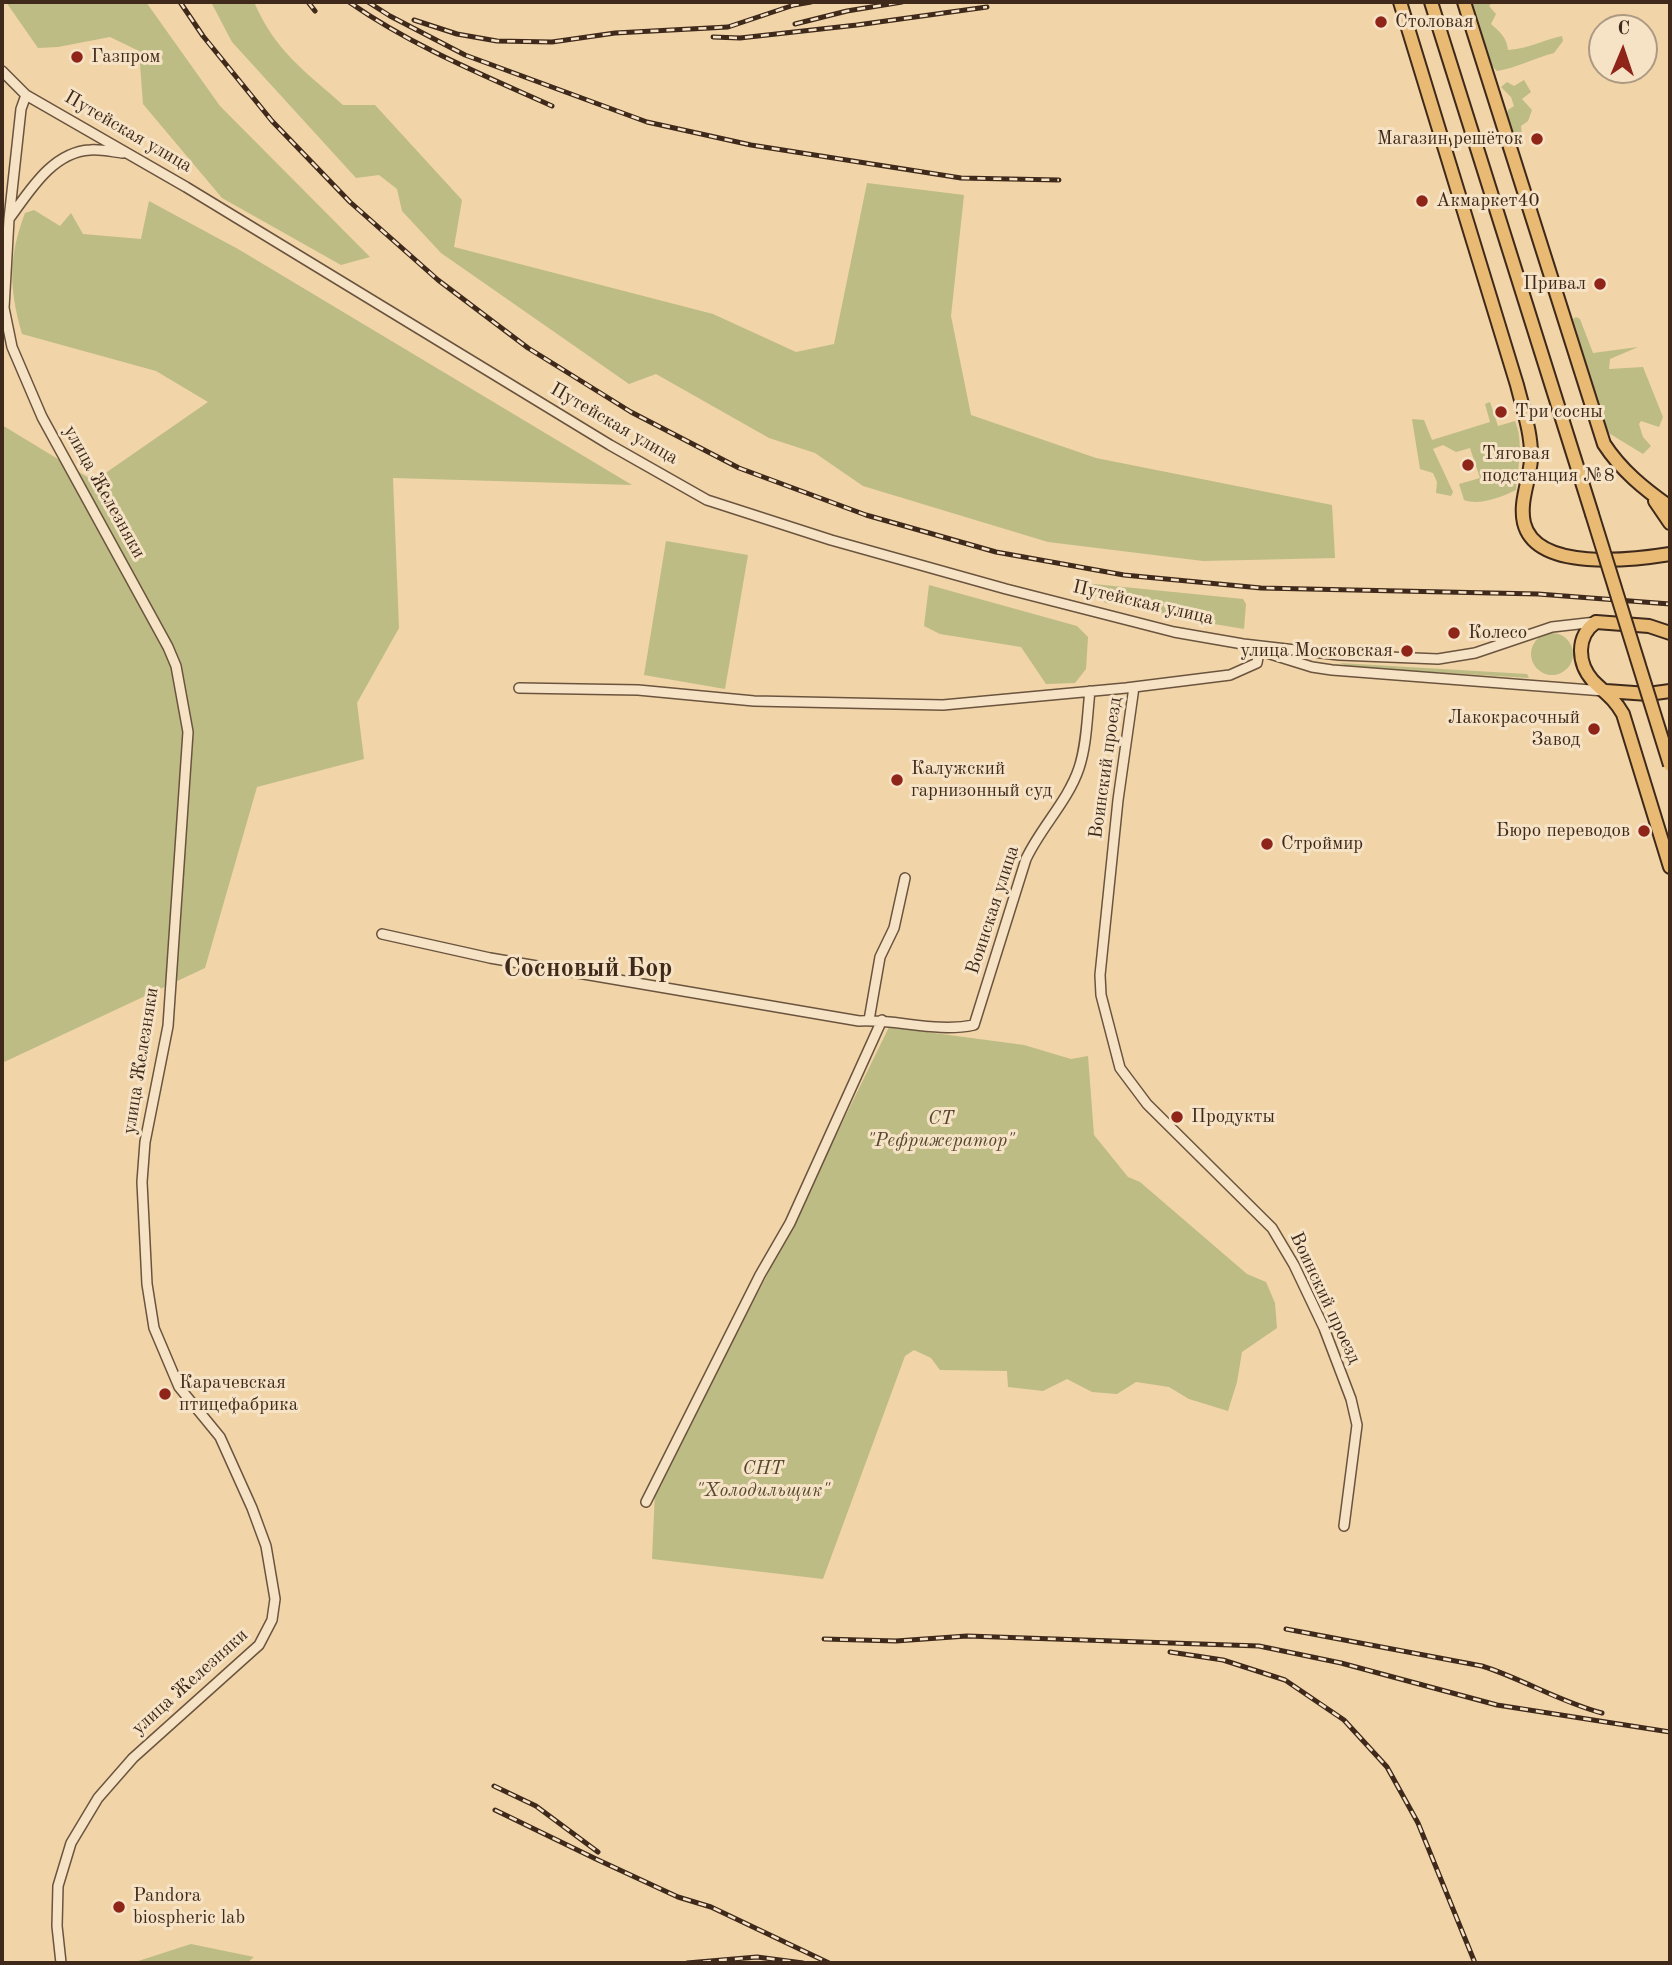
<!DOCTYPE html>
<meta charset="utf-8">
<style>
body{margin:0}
#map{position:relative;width:1672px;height:1965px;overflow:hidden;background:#f1d4a8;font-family:"Old Standard TT",serif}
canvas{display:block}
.frame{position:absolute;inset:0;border:4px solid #3e291b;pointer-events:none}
.north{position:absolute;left:1588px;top:14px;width:70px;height:70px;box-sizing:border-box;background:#f6e3c6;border:2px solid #ac9982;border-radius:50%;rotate:2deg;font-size:19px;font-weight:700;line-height:28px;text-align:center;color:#3e291b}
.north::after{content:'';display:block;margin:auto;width:24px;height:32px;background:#8f2418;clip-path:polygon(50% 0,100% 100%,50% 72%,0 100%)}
</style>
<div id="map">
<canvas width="1672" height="1965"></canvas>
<div class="frame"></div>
<div class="north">С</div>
</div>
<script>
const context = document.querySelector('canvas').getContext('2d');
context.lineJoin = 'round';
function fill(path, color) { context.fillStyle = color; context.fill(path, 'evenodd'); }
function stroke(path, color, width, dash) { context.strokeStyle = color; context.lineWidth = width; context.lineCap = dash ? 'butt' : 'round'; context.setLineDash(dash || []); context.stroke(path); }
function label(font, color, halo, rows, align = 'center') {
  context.font = font + ' "Old Standard TT",serif'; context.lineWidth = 6; context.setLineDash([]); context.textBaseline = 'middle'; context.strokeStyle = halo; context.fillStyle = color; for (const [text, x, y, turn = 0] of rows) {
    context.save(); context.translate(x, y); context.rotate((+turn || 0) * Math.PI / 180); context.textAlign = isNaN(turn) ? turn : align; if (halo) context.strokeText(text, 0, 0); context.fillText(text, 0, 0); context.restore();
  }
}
const green = new Path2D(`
 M6 2H146L220 106 370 257 341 265 222 198 143 104 139 51 110 37 58 47 38 48Z
 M211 2H254C275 51 305 71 343 105H375L462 200 454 247 713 314 796 352 834 344 867 183 964 195 951 316 971 415 1096 458 1332 505 1335 558 1203 561 1048 542 863 486 815 453 769 438 656 374 629 384 441 253 402 211 397 189 379 175 356 178 232 42Z
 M1471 2H1493L1489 6 1496 14 1491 24C1500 32 1507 38 1508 50 1527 49 1543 40 1562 36L1563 41 1554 53C1535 58 1516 68 1497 71L1488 62C1490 51 1486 49 1483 40 1478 25 1482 21 1470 7Z
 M1524 80 1531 92 1522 99 1532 110 1528 121 1521 126 1522 136 1514 140 1505 124 1508 110 1514 106 1511 97 1501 87 1507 82 1514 86Z
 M149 201 238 249 632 485 393 478 399 628 357 703 364 759 257 787 205 968 2 1063V425L94 481 208 402 156 371 22 334C9 288 8 258 25 213L34 210 60 226 71 213 83 234 141 239Z
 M1576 317 1580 319 1593 353 1638 347 1610 359 1609 369 1643 367 1663 417 1659 427 1641 421 1639 424 1643 437 1651 446 1643 454 1607 432 1573 319Z
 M1490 402 1498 426 1515 421C1524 443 1518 467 1516 490 1501 497 1480 506 1464 500L1459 484 1480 478 1470 448 1456 452 1443 445 1433 449 1453 492 1451 496 1436 493 1437 482 1433 473 1420 469 1412 419 1424 420 1432 440 1490 422 1485 404Z
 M666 541 748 555 725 689 644 675Z
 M1094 584 1243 599 1246 604 1244 629 1172 617 1153 610 1106 603 1080 588Z
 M929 585 1077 626 1088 637 1086 669 1075 683 1046 684 1021 647 940 634 924 626Z
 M1531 654a21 21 0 1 1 42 0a21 21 0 1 1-42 0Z
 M1340 663 1527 674 1529 678 1349 667Z
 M889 1027 1024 1045 1071 1059 1088 1056 1094 1135 1128 1177 1140 1182 1247 1274 1266 1282 1275 1303 1277 1328 1242 1352 1237 1382 1228 1411 1189 1399 1169 1387 1136 1382 1117 1394 1092 1392 1067 1379 1043 1391 1008 1387 1007 1371 940 1370 931 1358 914 1350 905 1356 823 1579 652 1559 655 1491 778 1254Z
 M191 1944 254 1957 247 1963H132Z`);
const minor = new Path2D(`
 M2 71 26 95 186 187 610 445 707 500 831 540 1006 589 1174 632 1243 644 1339 655 1438 659 1475 653 1552 627 1596 622
 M26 95 21 109 9 219 6 273 4 308 12 347 42 417 168 647 176 666 188 732 168 1026 145 1142 142 1182 147 1284 154 1328 179 1387 220 1437 252 1508 266 1546 275 1599 272 1620 259 1645 133 1758 98 1798 71 1843 58 1886 57 1926 61 1963
 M9 219C29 192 52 152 90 150 101 149 113 152 123 153
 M1254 649 1312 667 1332 670 1604 691
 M1134 687 1118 800 1100 975 1101 995 1120 1068 1147 1104 1272 1228 1294 1265 1324 1328 1351 1399 1357 1425 1344 1526
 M519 688 638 690 754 701 943 705 1126 688 1230 675 1257 663 1259 651
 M382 934 490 958 859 1021C897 1019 936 1033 974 1025L1026 859C1041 827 1068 801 1079 768 1087 744 1087 716 1090 691
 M869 1020 880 957 894 928 905 878
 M646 1502 760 1275 790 1223 882 1020`);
const major = new Path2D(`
 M1400 2 1517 385C1523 409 1532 434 1531 459 1530 480 1519 501 1524 523 1536 572 1633 560 1670 554
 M1431 2 1592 514
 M1464 2 1604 444C1621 470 1644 489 1670 507
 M1655 501 1670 523
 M1670 633 1649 626 1596 622C1576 636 1577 663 1593 681 1605 693 1613 697 1623 714L1670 867
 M1606 691 1648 694 1670 691`);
const rail = new Path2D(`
 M180 2 203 36 272 121 350 202 438 280 528 348 631 412 739 468 866 515 996 552 1124 575 1261 588 1538 594 1670 604
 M308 2 315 11
 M349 2C412 46 483 75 552 106
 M368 2 390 16 465 55 647 122 751 145 961 178 1059 180
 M414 20 457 34 497 41 552 42 615 33 728 27 794 5 811 2
 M795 24 847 11 902 2
 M713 37 740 38 857 25 987 7
 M1286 1629 1482 1666C1523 1679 1560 1702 1602 1713
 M824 1639 896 1641 967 1636 1259 1646 1341 1663 1497 1705 1670 1732
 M1170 1652 1223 1660 1285 1680 1344 1720 1387 1767 1418 1823 1475 1963
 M494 1786 536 1806 598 1852
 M495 1810 596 1859 678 1897 711 1907 829 1963
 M687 1963 757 1957 803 1963`);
const majorBridge = new Path2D(`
 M1592 514 1670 765`);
const markers = [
 [1381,22,7,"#8f2418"],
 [77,57,7,"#8f2418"],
 [1537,139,7,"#8f2418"],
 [1422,201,7,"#8f2418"],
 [1600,284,7,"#8f2418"],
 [1501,412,7,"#8f2418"],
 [1468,465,7,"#8f2418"],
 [1454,633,7,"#8f2418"],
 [1407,651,7,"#8f2418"],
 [1594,729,7,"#8f2418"],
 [897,780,7,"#8f2418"],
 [1644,831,7,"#8f2418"],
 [1267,844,7,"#8f2418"],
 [1177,1117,7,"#8f2418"],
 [165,1394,7,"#8f2418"],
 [119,1907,7,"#8f2418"]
];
const poiNames = [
 ["Столовая",1395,22],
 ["Газпром",91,57],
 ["Магазин решёток",1523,139,"right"],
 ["Акмаркет40",1436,201],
 ["Привал",1586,284,"right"],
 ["Три сосны",1515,412],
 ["Тяговая",1482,454],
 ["подстанция №8",1482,476],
 ["Колесо",1468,633],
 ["улица Московская",1393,651,"right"],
 ["Лакокрасочный",1580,718,"right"],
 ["Завод",1580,740,"right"],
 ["Калужский",911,769],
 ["гарнизонный суд",911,791],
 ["Бюро переводов",1630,831,"right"],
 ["Строймир",1281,844],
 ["Продукты",1191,1117],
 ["Карачевская",179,1383],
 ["птицефабрика",179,1405],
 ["Pandora",133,1896],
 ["biospheric lab",133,1918]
];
const streetNames = [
 ["Путейская улица",128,132,30],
 ["Путейская улица",614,424,30],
 ["улица Железняки",104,492,61],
 ["Путейская улица",1143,603,13],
 ["Воинский проезд",1106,768,-82],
 ["Воинская улица",993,910,-72],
 ["улица Железняки",141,1061,-81],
 ["Воинский проезд",1325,1298,65],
 ["улица Железняки",190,1682,-42]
];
const parkNames = [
 ["СТ",941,1119],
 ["\"Рефрижератор\"",941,1141],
 ["СНТ",763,1469],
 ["\"Холодильщик\"",763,1491]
];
const districtNames = [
 ["Сосновый Бор",588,969]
];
fill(green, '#bdbc85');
stroke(minor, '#6b543e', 12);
stroke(major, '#3e291b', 16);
stroke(minor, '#f6e3c6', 9);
stroke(major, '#e8ba74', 12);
stroke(rail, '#3e291b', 5);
stroke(rail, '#f6e3c6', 2.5, [8]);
stroke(majorBridge, '#3e291b', 16, []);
stroke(majorBridge, '#e8ba74', 12);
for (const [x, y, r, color] of markers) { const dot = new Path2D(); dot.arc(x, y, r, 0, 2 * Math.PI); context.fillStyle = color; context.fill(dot); stroke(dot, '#f6e3c6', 2.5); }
label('19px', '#3e291b', '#f6e3c6', poiNames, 'left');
label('19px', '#3e291b', '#f6e3c6', streetNames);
label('italic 19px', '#574630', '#f6e3c6', parkNames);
label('bold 26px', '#3e291b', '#f6e3c6', districtNames);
</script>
